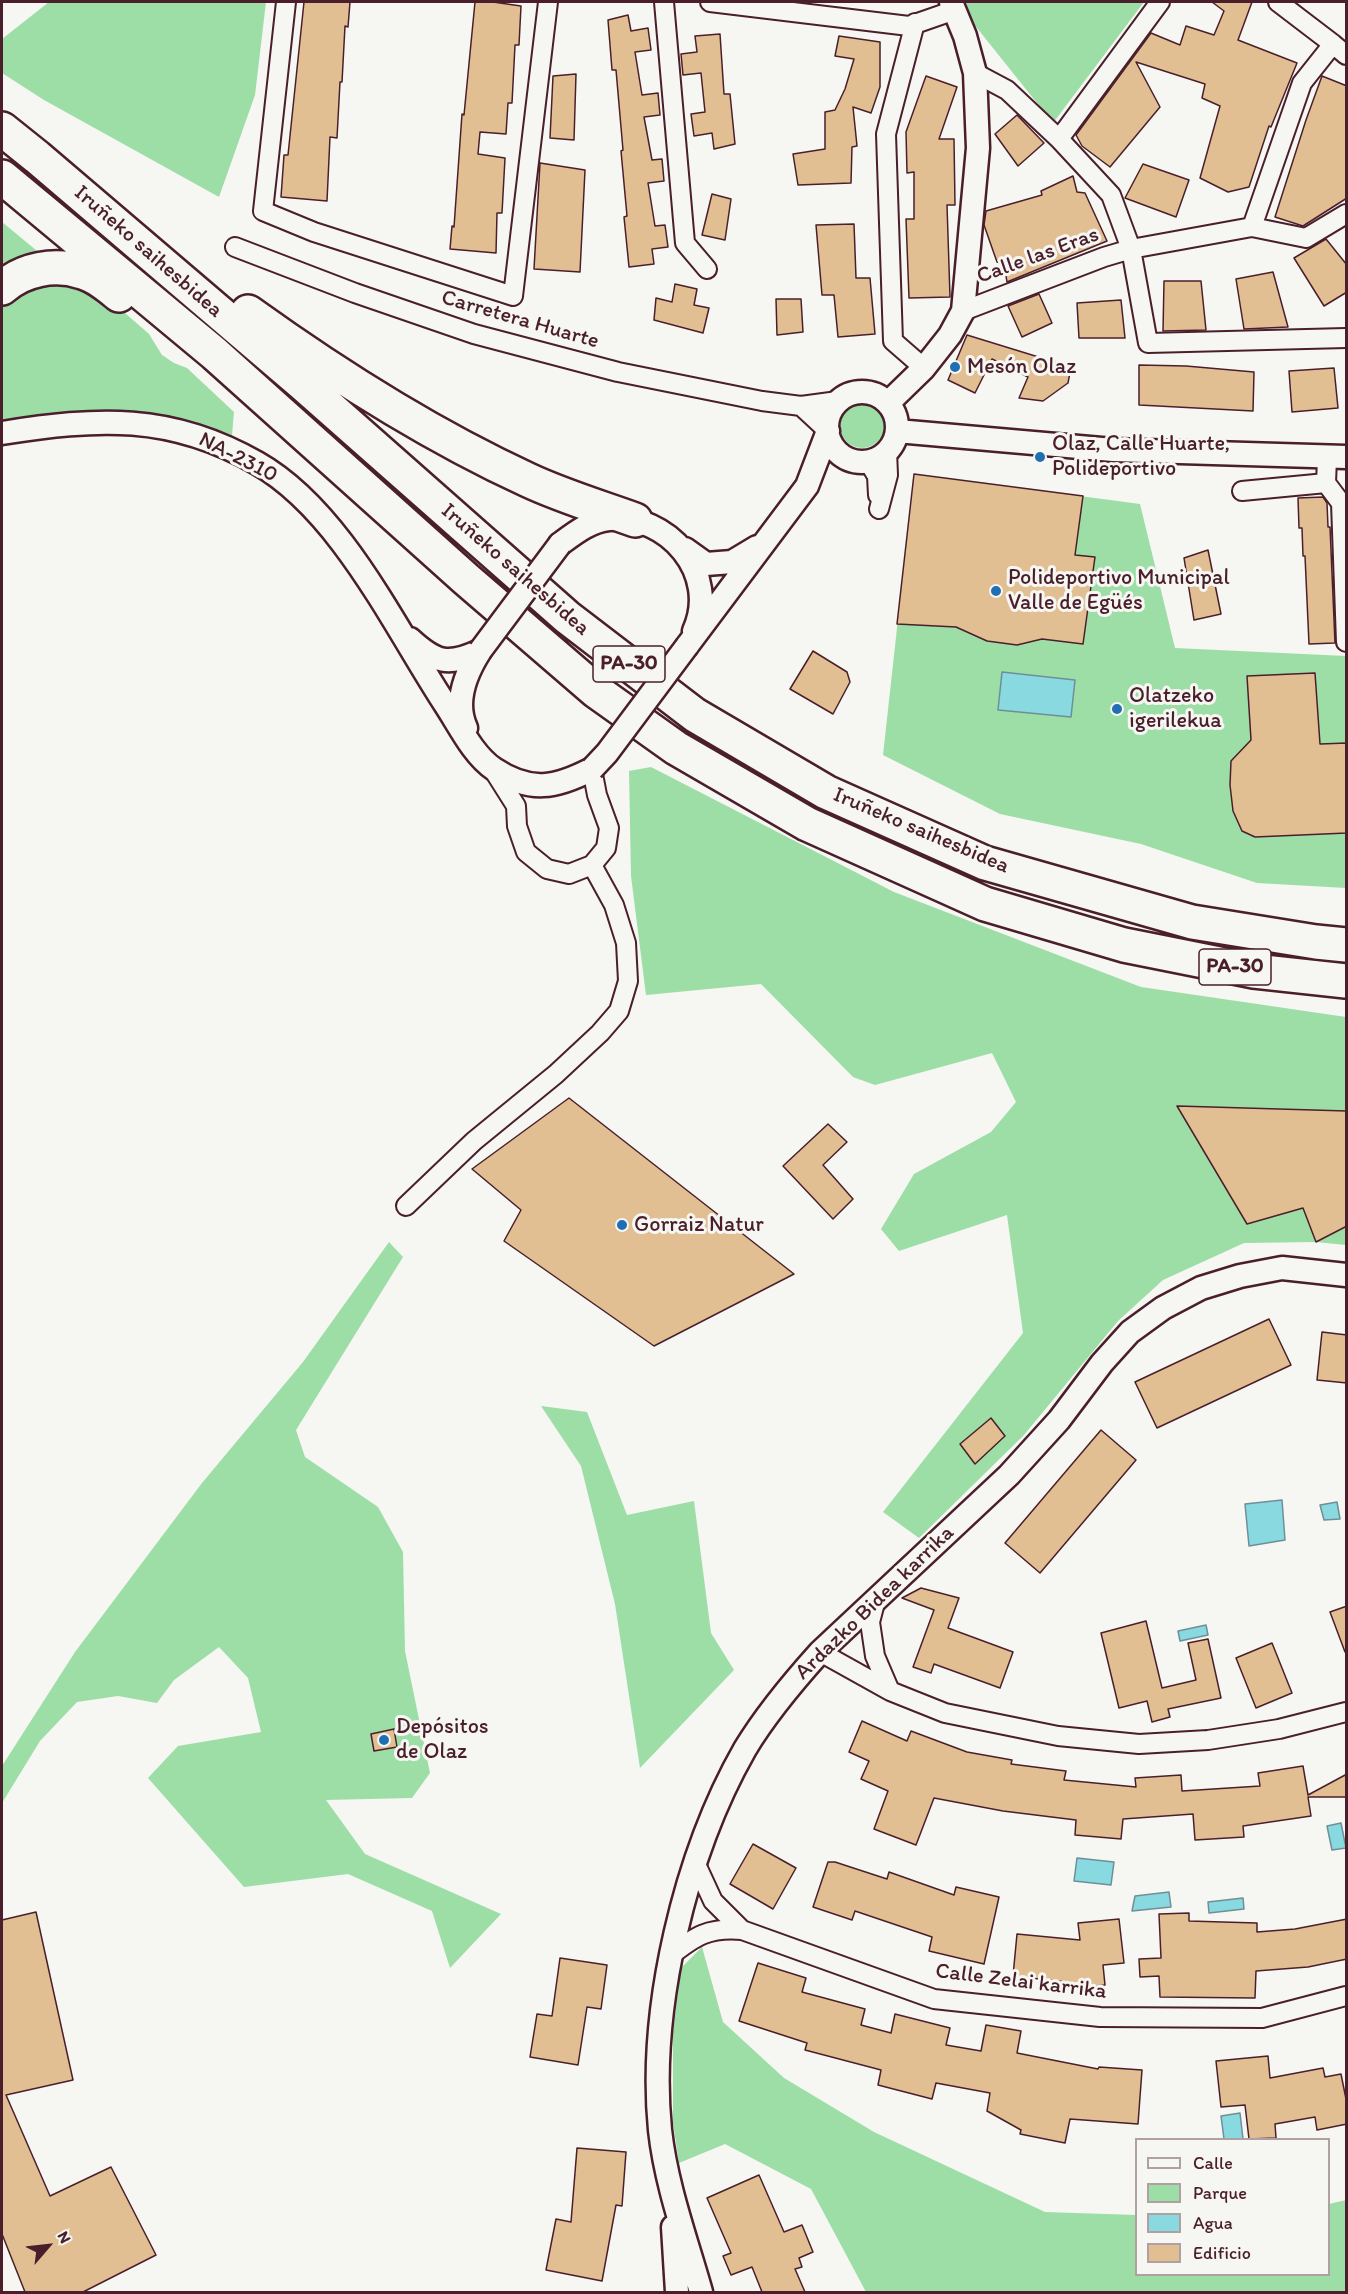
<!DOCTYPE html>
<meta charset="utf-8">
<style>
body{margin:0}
#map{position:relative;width:1348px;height:2294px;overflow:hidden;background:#f6f6f2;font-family:Itim,sans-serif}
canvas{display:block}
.frame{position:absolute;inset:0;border:3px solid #4a1f2b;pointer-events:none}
.legend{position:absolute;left:1135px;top:2138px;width:195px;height:138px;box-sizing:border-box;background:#f6f6f2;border:2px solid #b1a0a2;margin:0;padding:8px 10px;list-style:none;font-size:18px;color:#4a1f2b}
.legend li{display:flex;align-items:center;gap:12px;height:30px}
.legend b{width:30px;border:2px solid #b1a0a2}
.north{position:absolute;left:18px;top:2216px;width:60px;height:60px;-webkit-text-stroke:4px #f6f6f2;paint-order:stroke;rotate:62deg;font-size:16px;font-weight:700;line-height:24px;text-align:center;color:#4a1f2b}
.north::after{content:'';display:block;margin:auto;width:21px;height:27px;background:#4a1f2b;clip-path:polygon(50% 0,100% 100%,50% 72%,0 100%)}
</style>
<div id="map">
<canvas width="1348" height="2294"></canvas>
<div class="frame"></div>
<ul class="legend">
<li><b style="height:8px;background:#f6f6f2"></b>Calle</li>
<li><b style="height:16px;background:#9ddea7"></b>Parque</li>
<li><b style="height:16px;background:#88d9e0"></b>Agua</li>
<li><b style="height:16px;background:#e1bf93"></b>Edificio</li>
</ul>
<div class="north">N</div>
</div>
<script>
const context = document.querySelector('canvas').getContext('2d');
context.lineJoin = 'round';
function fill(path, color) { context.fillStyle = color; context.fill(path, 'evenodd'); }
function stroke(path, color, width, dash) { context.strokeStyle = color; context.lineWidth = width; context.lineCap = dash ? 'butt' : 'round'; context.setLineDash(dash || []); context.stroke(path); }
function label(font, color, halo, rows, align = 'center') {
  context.font = font + ' Itim,sans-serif'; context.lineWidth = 6; context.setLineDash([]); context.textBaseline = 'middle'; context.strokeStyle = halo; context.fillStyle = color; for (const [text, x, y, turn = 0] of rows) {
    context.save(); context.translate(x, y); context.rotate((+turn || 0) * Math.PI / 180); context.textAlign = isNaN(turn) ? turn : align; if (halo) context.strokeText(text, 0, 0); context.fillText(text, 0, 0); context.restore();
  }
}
const green = new Path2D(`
 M49 2H266L255 95 219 197 44 100 2 73V39Z
 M966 2H1144L1053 123 969 18Z
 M2 222 48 260 2 277Z
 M61 279 109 299 149 334 162 355 174 363 187 368 234 412 232 435C146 401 90 408 2 421V301L5 298Z
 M840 426a22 22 0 1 1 44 0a22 22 0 1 1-44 0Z
 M914 474 1140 504 1175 648 1346 656V888L1257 883 1141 844 1000 814 883 755Z
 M651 767 894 892 1141 987 1346 1017V1245L1316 1242 1244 1243 1163 1280 1118 1321 1024 1435 919 1538 883 1512 1023 1333 1007 1215 899 1251 881 1229 914 1174 991 1132 1016 1102 992 1053 875 1085 853 1077 761 984 646 995 631 876 629 771Z
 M389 1242 403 1257 296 1430 305 1457 378 1507 403 1552 405 1651 430 1773 412 1798 326 1800 365 1854 501 1914 450 1968 432 1911 348 1874 244 1887 148 1778 178 1746 261 1732 248 1678 219 1647 174 1680 157 1703 118 1696 77 1702 40 1741 2 1803V1766L75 1652 202 1483 303 1362Z
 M541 1406 587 1412 627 1515 694 1501 711 1633 734 1670 640 1768 615 1604 581 1466Z
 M702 1947 723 2022 784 2078 874 2132 1045 2212 1136 2215V2274H1328L1329 2204 1346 2200V2292H866L811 2189 725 2144 679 2163 673 2123V2032L681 1968Z`);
const water = new Path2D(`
 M1002 672 1075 680 1071 717 998 710Z
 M1282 1500 1285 1540 1249 1546 1245 1504Z
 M1337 1502 1340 1519 1324 1520 1320 1505Z
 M1206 1625 1208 1635 1180 1641 1178 1631Z
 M1341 1823 1346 1848 1332 1850 1327 1826Z
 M1077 1858 1114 1862 1111 1885 1074 1881Z
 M1169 1892 1171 1907 1132 1911 1135 1896Z
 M1243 1898 1244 1909 1209 1913 1208 1902Z
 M1240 2113 1243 2139H1224L1221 2116Z`);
const building = new Path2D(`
 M304 2H350L348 27 345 26 342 82H340L337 138 330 137 327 201 281 197 284 155H288Z
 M475 2H493L521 6 519 45H515L512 103H508L506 134 480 132 478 154 505 158 502 213H497L496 253 450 249 452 226 454 227 462 114 464 115Z
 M1212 2H1252L1238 40 1297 63 1271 127 1269 126 1249 187 1228 192 1200 178 1220 106 1202 98 1205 84 1136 62 1160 107 1110 167 1082 146 1076 135 1151 33 1180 45 1186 26 1214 35 1224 11Z
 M628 15 631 31 648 28 651 50 635 52 642 95 658 93 660 115 644 117 652 160 662 159 664 181 648 183 655 226 665 225 668 247 652 249 654 264 629 267 624 217 627 216 621 151 623 150 616 70H612L608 20Z
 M720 34 724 94H730L735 144 714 149 712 133 694 136 691 114 705 112 701 73 683 75 681 54 697 52 695 36Z
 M839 36 880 42V87L871 113 853 107 857 146 852 147 851 183 798 185 793 154 825 149V112L835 110 845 89 854 59 835 56Z
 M576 74 574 140 550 138 553 76Z
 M926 76 957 87 939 139H954L955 205H947L950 297 909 298 906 219H914V172L907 173 906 132Z
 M1322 76 1347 86V198L1303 226 1275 217 1306 120Z
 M1017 115 1044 143 1018 166 995 134Z
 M540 163 585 170 580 272 534 269Z
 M1143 164 1189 180 1176 217 1125 198Z
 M1073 176 1077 192 1085 193 1107 241 1007 282 1004 264 997 262 984 225 986 211 1042 195 1041 191Z
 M712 194 731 199 725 240 702 235Z
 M854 224 856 278H870L875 334 838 337 834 295H822L816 225Z
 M1326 239 1347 265V292L1324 306 1294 258Z
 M1273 272 1288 327 1244 329 1236 279Z
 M1164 281H1201L1206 330 1163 331Z
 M675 284 697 289 694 305 709 308 703 333 654 320 656 298 672 302Z
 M1039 294 1052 323 1022 337 1008 306Z
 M776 299H801L803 332 777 335Z
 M1121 300 1125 338H1079L1077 303Z
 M967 335 1071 367 1068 383 1043 401 1019 398 1028 377 992 359 975 393 948 380Z
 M1139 365 1186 366 1254 372 1253 411 1139 405Z
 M1334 368 1338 408 1292 412 1289 371Z
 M914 474 1083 496 1075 555 1095 557 1083 644 1042 639 1017 645 987 641 956 627 897 624Z
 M1323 497 1327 503 1328 527H1330L1335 643 1309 644 1305 556H1303L1302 528H1299L1298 498Z
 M1208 550 1221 614 1194 620 1184 558Z
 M813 651 847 672 850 682 833 714 790 689Z
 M1315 673 1320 744 1347 743V833L1255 837 1242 831 1233 811 1230 785 1231 761 1251 740 1247 676Z
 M569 1098 794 1274 654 1346 504 1241 521 1210 472 1169Z
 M1177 1106 1347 1111V1226L1316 1242 1303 1208 1247 1224Z
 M828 1124 847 1142 823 1165 853 1199 833 1219 783 1166Z
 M1269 1319 1291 1365 1157 1428 1135 1382Z
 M1322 1332 1347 1335V1383L1317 1380Z
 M991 1418 1005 1436 975 1464 960 1444Z
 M1101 1430 1136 1460 1040 1573 1005 1543Z
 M921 1588 959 1598 948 1628 1013 1652 1000 1688 934 1664 931 1673 913 1667 934 1610 902 1598Z
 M1347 1606V1652H1345L1330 1612Z
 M1146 1621 1162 1688 1196 1680 1188 1643 1208 1639 1221 1698 1168 1709 1170 1717 1152 1722 1147 1701 1119 1708 1101 1633Z
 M1272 1643 1292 1693 1256 1708 1236 1658Z
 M862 1721 907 1741 911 1731 967 1752 1012 1760 1011 1764 1066 1771 1064 1780 1136 1787 1135 1778 1181 1775 1182 1791 1260 1786 1258 1773 1303 1766 1308 1795 1347 1774V1797H1308L1311 1816 1243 1826 1244 1837 1195 1840 1193 1814 1123 1819 1121 1839 1075 1835 1076 1820 1003 1811 934 1798 916 1845 874 1829 888 1791 861 1779 869 1761 849 1752Z
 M394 1729 397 1747 374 1751 371 1734Z
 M753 1844 796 1868 773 1909 730 1884Z
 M828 1862H835L887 1879 889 1872 954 1895 956 1887 999 1897 984 1964 929 1951 932 1937 855 1911 852 1920 813 1907Z
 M36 1912 73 2080 6 2095 50 2196 111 2167 156 2255 83 2292H25L2 2234V1920Z
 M1189 1913V1921L1257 1923V1932L1295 1929 1347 1919V1959L1308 1967 1256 1971 1255 1998 1160 1997 1159 1976 1140 1977 1139 1959 1161 1958 1159 1914Z
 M1119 1919 1124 1963 1103 1965 1105 1985 1067 1989 1066 1982 1013 1976 1017 1934 1080 1940 1078 1923Z
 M560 1958 607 1965 601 2009 587 2007 578 2065 530 2057 537 2014 552 2016Z
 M758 1963 806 1978 802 1992 865 2009 861 2025 891 2033 895 2014 950 2028 946 2045 981 2051 986 2025 1021 2031 1017 2053 1098 2069 1099 2067 1142 2070 1138 2124 1070 2119 1065 2143 1020 2134 1021 2130 987 2111 990 2093 936 2083 932 2099 878 2085 881 2070 805 2050 807 2043 739 2021Z
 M1268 2056 1270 2078 1323 2068 1325 2077 1341 2074 1347 2104V2124L1317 2130 1315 2117 1275 2124 1276 2138 1249 2139 1245 2105 1221 2107 1216 2061Z
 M577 2148 626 2152 622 2206 616 2205 602 2281 546 2270 556 2219 571 2222Z
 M759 2175 784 2232 802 2225 813 2252 799 2258 802 2267 795 2269 805 2292H762L752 2267 731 2275 723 2256 731 2253 707 2198Z`);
const minor = new Path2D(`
 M286 2 263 211 314 232 513 296 548 2
 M664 2 685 243 707 269
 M710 2 909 26 955 10
 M1278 2 1333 44
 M915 23 886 134 893 341 924 368
 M1346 55 1333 44 1302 83 1252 227 1306 238 1346 214
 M975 73 1007 90 1059 139 1111 195 1131 249 1252 227
 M1059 139 1160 2
 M235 247 355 293 474 334 618 372 762 401 801 406 838 401
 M963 311 1104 257 1131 249 1148 343 1346 338
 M801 406 828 431
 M1327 458 1326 483 1341 503 1346 642
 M868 461 877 476 878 495
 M1242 491 1326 483
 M879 509 888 475 887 451
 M492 768 516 806 517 826 526 852 547 869 569 874 592 865 606 848 609 828 597 795 592 769
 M406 1206 474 1141 556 1074 600 1033 619 1011 628 981 626 943 614 905 592 865
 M876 1599 870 1622 875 1656 890 1691
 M820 1652 890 1691 945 1713 1058 1736 1139 1744 1208 1740 1279 1729 1346 1712
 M695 1862 713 1901 742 1930
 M670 1956C695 1936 709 1927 742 1930L934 1999 1100 2017 1262 2018 1346 1996`);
const tertiary = new Path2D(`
 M827 427a35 35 0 1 1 70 0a35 35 0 1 1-70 0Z
 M888 403 924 368 950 335 963 311 978 148 975 73 965 36 951 2
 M897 431 1113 450 1346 457
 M2 433C97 418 170 413 257 463 340 510 394 626 445 704 459 725 473 755 494 769 530 793 556 788 592 769
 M560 544C575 533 590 521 609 519 668 513 720 574 694 631
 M685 549 706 564 732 562 757 547
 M410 639C436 663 448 666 480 651
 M687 646 807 486 828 431
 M466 728C454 702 466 673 480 651
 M673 2227 677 2292
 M701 2292C686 2239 666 2185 660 2130 648 2009 685 1854 745 1749 766 1714 793 1682 820 1652L1009 1475 1059 1420 1102 1363 1130 1332 1163 1308 1201 1288 1240 1276 1282 1268 1346 1275`);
const motorway = new Path2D(`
 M2 129 37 157 303 384 567 617 695 715 826 792 985 863 1192 922 1316 942 1346 945
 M2 177 215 354 466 579 596 691 676 748 807 824 985 904 1124 945 1254 971 1346 981
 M2 288C23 269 55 263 82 272 96 276 108 286 119 295
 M248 312C337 376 428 434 528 480 562 496 599 507 635 520`);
const tertiaryBridge = new Path2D(`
 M480 651 560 544
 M592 769 607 753 687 646`);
const markers = [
 [955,367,6,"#1f6fb2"],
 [1040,457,6,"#1f6fb2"],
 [996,591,6,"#1f6fb2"],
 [1117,709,6,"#1f6fb2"],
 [622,1225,6,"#1f6fb2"],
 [384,1740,6,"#1f6fb2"]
];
const shields = [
 [629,664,72],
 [1235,967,72]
];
const shieldNames = [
 ["PA-30",629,664],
 ["PA-30",1235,967]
];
const streetNames = [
 ["Iruñeko saihesbidea",148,252,41],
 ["Calle las Eras",1038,256,-20],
 ["Carretera Huarte",520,320,16],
 ["NA-2310",238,458,27],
 ["Iruñeko saihesbidea",515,570,41],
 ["Iruñeko saihesbidea",921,831,23],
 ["Ardazko Bidea karrika",875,1603,-44],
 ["Calle Zelai karrika",1021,1982,7]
];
const poiNames = [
 ["Mesón Olaz",967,367],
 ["Olaz, Calle Huarte,",1052,444],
 ["Polideportivo",1052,469],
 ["Polideportivo Municipal",1008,578],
 ["Valle de Egüés",1008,603],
 ["Olatzeko",1129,696],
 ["igerilekua",1129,721],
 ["Gorraiz Natur",634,1225],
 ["Depósitos",396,1727],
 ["de Olaz",396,1752]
];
fill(green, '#9ddea7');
fill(water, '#88d9e0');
stroke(water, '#6f8f98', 1.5);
fill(building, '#e1bf93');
stroke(building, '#4a1f2b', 1.5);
stroke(minor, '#4a1f2b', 22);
stroke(tertiary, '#4a1f2b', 27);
stroke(motorway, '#4a1f2b', 38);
stroke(minor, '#f6f6f2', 18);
stroke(tertiary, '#f6f6f2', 22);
stroke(motorway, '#f6f6f2', 33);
stroke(tertiaryBridge, '#4a1f2b', 27, []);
stroke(tertiaryBridge, '#f6f6f2', 22);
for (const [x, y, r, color] of markers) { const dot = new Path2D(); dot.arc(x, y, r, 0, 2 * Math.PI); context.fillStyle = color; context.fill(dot); stroke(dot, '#f6f6f2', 2); }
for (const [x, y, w] of shields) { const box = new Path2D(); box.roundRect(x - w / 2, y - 18, w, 36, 4.5); context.fillStyle = '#f6f6f2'; context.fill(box); stroke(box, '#4a1f2b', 1.5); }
label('bold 21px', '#4a1f2b', null, shieldNames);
label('22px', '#4a1f2b', '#f6f6f2', streetNames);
label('22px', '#4a1f2b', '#f6f6f2', poiNames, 'left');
</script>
